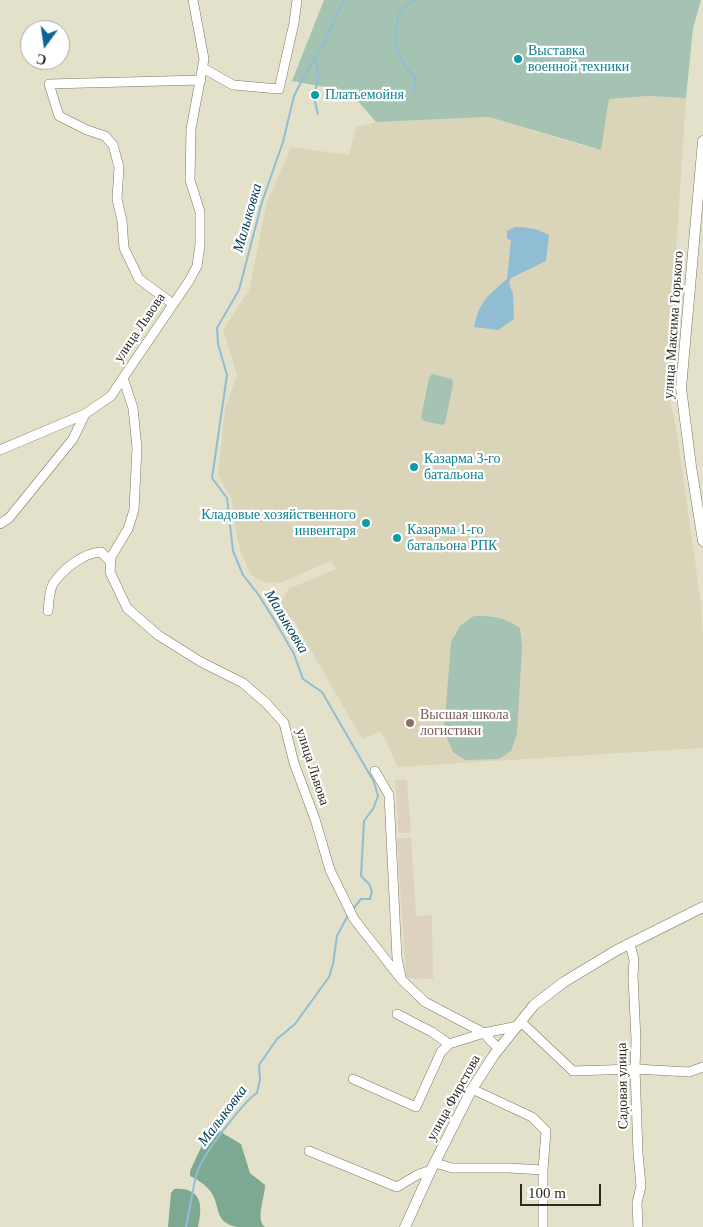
<!DOCTYPE html>
<meta charset="utf-8">
<style>
body{margin:0}
#map{position:relative;width:703px;height:1227px;overflow:hidden;background:#e4e1ca;font-family:"Times New Roman",serif}
canvas{display:block}
.north{position:absolute;left:20px;top:20px;width:50px;height:50px;box-sizing:border-box;background:#fff;border:1px solid #aaa9a6;border-radius:50%;rotate:194deg;font-size:14px;font-weight:700;line-height:20px;text-align:center;color:#2b2921}
.north::after{content:'';display:block;margin:auto;width:18px;height:22px;background:#0c6595;clip-path:polygon(50% 0,100% 100%,50% 72%,0 100%)}
.scale{position:absolute;left:520px;top:1184px;width:81px;height:22px;box-sizing:border-box;border:2px solid #2b2921;border-top:0;padding-left:6px;font-size:15px;line-height:18px;white-space:nowrap;color:#2b2921;-webkit-text-stroke:4px #fff;paint-order:stroke}
</style>
<div id="map">
<canvas width="703" height="1227"></canvas>
<div class="north">С</div>
<div class="scale">100 m</div>
</div>
<script>
const context = document.querySelector('canvas').getContext('2d');
context.lineJoin = 'round';
function fill(path, color) { context.fillStyle = color; context.fill(path, 'evenodd'); }
function stroke(path, color, width, dash) { context.strokeStyle = color; context.lineWidth = width; context.lineCap = dash ? 'butt' : 'round'; context.setLineDash(dash || []); context.stroke(path); }
function label(font, color, halo, rows, align = 'center') {
  context.font = font + ' "Times New Roman",serif'; context.lineWidth = 4.5; context.setLineDash([]); context.textBaseline = 'middle'; context.strokeStyle = halo; context.fillStyle = color; for (const [text, x, y, turn = 0] of rows) {
    context.save(); context.translate(x, y); context.rotate((+turn || 0) * Math.PI / 180); context.textAlign = isNaN(turn) ? turn : align; if (halo) context.strokeText(text, 0, 0); context.fillText(text, 0, 0); context.restore();
  }
}
const built = new Path2D(`
 M648 96 686 98 667 390 676 427 701 604 703 639V748L398 767 381 731 362 739 294 621 280 604 288 589 336 569 331 561 280 583 264 582 250 574 241 553 236 531 232 500 218 475 225 408 237 375 223 330 249 290 267 202 291 147 349 155 356 127 376 122 489 117 577 144 601 150 609 99Z`);
const industrial = new Path2D(`
 M395 780H407L411 833H399Z
 M411 837 416 916 432 915 433 979 406 978 397 839Z`);
const green = new Path2D(`
 M324 0H701L693 28 686 98 648 96 609 99 601 150 489 117 376 122 357 100 341 90 292 81Z
 M432 374 452 379 453 384 445 423 442 425 424 421 421 418 429 378Z
 M474 616C494 616 503 617 520 628L522 647 517 734 511 751 499 759 465 760 453 752 444 731 451 642 460 626Z`);
const forest = new Path2D(`
 M215 1131H219L241 1144 250 1173 265 1185C265 1198 255 1219 265 1227 256 1227 246 1227 237 1227 213 1222 221 1206 211 1192 205 1184 198 1180 190 1176V1171L204 1141Z
 M174 1189C202 1187 203 1206 198 1227H168L171 1193Z`);
const water = new Path2D(`
 M515 227C528 227 538 229 549 235L546 261 511 278 509 283 513 294 514 319 498 330 474 327C480 300 488 296 507 279L511 240 507 239V231Z`);
const stream = new Path2D(`
 M344 0 322 47 304 76 294 96 283 142 262 202 239 290 217 328 218 344 227 375 212 478 227 498 233 551 243 575 258 594 275 621 294 654 303 679 322 692 374 782 378 796 373 809 364 821 361 876 369 884 372 891 370 899H361L352 910
 M414 0C410 4 405 6 402 10 399 13 397 20 397 25 393 47 399 62 415 77L414 93
 M315 61 319 74 315 92
 M314 98 318 114
 M186 1227C190 1209 192 1190 197 1173 201 1157 243 1102 257 1093L260 1080 259 1065 277 1039 295 1024 329 977 333 964 337 936 348 915`);
const minor = new Path2D(`
 M193 0 204 59 191 129 190 180 200 212V245L197 266 189 281 123 378 133 408 137 448 134 510 128 529 111 557 110 572 127 608 158 635 201 662 243 683 267 704 284 723 294 763 315 819 330 870 354 919 401 979 425 1002 484 1033 488 1038 499 1049
 M203 68 233 85 279 89 294 23 297 0
 M173 304 139 279 124 248 122 221 117 199 119 167 113 145 105 136 87 130 59 116 49 84 201 80
 M0 450 85 414 111 396 123 378
 M0 524 9 518 73 439 85 414
 M48 611C49 603 49 591 53 584 63 569 83 553 101 552L110 561
 M375 771 389 795 397 958 401 977
 M630 944 634 960 633 976 636 1040 635 1069 638 1153 641 1186 637 1203 638 1227
 M397 1014 432 1032 449 1044
 M521 1022 573 1071 635 1069 689 1072 703 1067
 M353 1079 416 1107 441 1052 449 1044 484 1033 518 1026
 M472 1089 532 1117 546 1131 543 1170V1227
 M309 1151 397 1187 417 1175 431 1170
 M435 1163 452 1168H509L543 1170`);
const major = new Path2D(`
 M703 141 681 388 691 466 703 541
 M405 1227 431 1170 472 1089 494 1055 534 1005 564 982 617 950 703 907`);
const markers = [
 [518,59,5,"#0f9aa8"],
 [315,95,5,"#0f9aa8"],
 [414,467,5,"#0f9aa8"],
 [366,523,5,"#0f9aa8"],
 [397,538,5,"#0f9aa8"],
 [410,723,5,"#8d6e63"]
];
const cultureNames = [
 ["Выставка",528,51],
 ["военной техники",528,67],
 ["Платьемойня",325,95],
 ["Казарма 3-го",424,459],
 ["батальона",424,475],
 ["Кладовые хозяйственного",356,515,"right"],
 ["инвентаря",356,531,"right"],
 ["Казарма 1-го",407,530],
 ["батальона РПК",407,546]
];
const streetNames = [
 ["улица Максима Горького",674,325,-86],
 ["улица Львова",140,328,-56],
 ["улица Львова",312,767,72],
 ["Садовая улица",623,1086,-91],
 ["улица Фирстова",454,1098,-61]
];
const educationNames = [
 ["Высшая школа",420,715],
 ["логистики",420,731]
];
const waterNames = [
 ["Малыковка",248,218,-74],
 ["Малыковка",286,622,59],
 ["Малыковка",223,1116,-53]
];
fill(built, '#dad5b8');
fill(industrial, '#dcd2be');
fill(green, '#a4c3b2');
fill(forest, '#7da891');
fill(water, '#90bdd4');
stroke(stream, '#90bdd4', 2);
stroke(minor, '#7b7863', 10);
stroke(major, '#7b7863', 11);
stroke(minor, '#fff', 9);
stroke(major, '#fff', 10);
for (const [x, y, r, color] of markers) { const dot = new Path2D(); dot.arc(x, y, r, 0, 2 * Math.PI); context.fillStyle = color; context.fill(dot); stroke(dot, '#fff', 2); }
label('14px', '#0d838f', '#fff', cultureNames, 'left');
label('14px', '#2b2921', '#fff', streetNames);
label('14px', '#785e54', '#fff', educationNames, 'left');
label('italic 15px', '#02425a', '#fff', waterNames);
</script>
